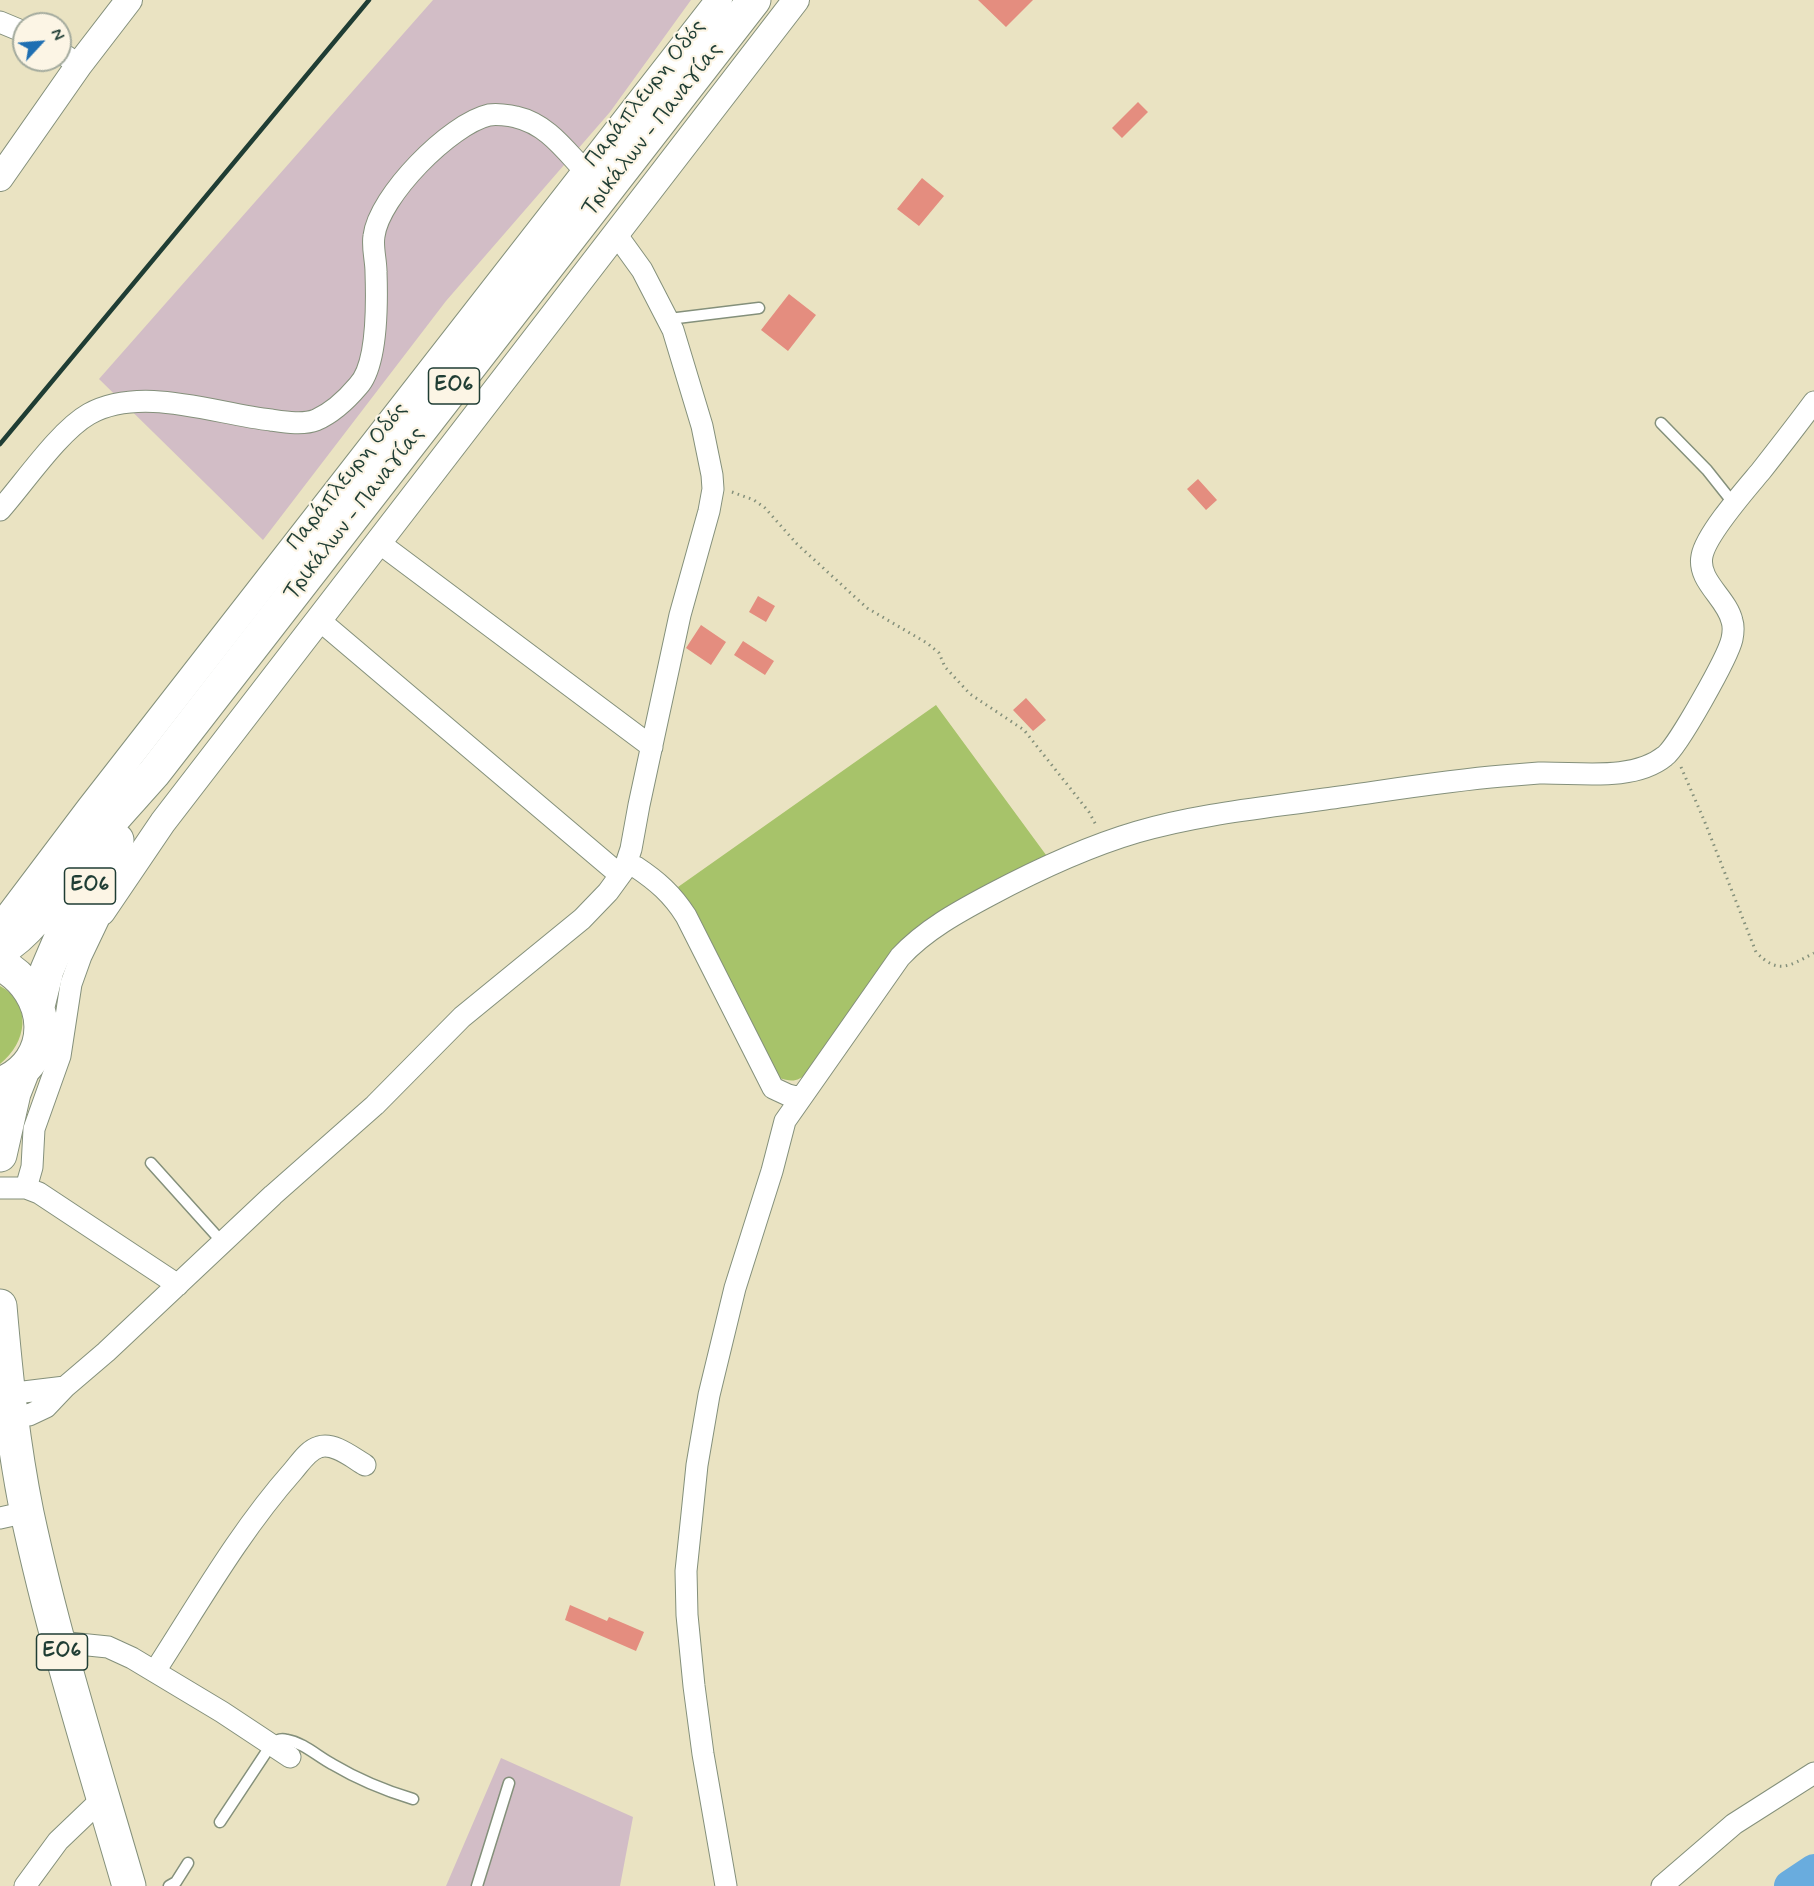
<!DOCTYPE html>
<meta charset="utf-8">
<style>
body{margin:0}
#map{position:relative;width:1814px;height:1886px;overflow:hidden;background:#eae3c2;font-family:Mynerve,sans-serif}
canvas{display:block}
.north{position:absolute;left:12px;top:12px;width:60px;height:60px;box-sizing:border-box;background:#fcf5e5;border:2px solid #a4ab9e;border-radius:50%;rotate:64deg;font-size:16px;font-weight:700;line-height:24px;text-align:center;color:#1f3d34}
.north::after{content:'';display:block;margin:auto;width:21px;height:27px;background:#1f6fb2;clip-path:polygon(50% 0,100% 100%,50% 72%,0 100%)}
</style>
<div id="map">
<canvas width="1814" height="1886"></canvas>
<div class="north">N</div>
</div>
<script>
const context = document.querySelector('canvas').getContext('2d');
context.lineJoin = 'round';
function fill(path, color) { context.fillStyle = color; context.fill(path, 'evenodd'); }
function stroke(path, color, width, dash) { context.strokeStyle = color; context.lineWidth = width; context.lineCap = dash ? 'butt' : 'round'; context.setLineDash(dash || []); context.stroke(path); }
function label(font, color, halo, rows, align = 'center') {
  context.font = font + ' Mynerve,sans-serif'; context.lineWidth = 4.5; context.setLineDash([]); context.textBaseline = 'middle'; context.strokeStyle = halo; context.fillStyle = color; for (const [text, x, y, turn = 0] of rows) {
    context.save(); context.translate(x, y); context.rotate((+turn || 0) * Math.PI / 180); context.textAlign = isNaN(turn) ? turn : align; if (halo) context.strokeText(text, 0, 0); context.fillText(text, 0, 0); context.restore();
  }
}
const industrial = new Path2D(`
 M433 0H691L610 112 446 301 263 540 99 379Z
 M501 1758 633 1817 620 1886H446Z`);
const green = new Path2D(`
 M936 705 1049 859 951 907 808 1072C798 1082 792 1082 779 1078L678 887Z
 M0 986C33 1004 27 1043 0 1064Z`);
const river = new Path2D(`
 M1790 1886 1814 1870`);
const building = new Path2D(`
 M978 0H1033L1006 27Z
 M1138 102 1148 112 1122 138 1112 128Z
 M922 178 944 196 919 226 897 209Z
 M789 294 816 315 788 351 761 330Z
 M1198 479 1217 500 1206 510 1187 489Z
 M758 596 775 606 766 622 749 612Z
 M701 625 726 642 711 665 686 648Z
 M743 641 774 661 765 675 734 655Z
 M1026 698 1046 720 1033 731 1013 710Z
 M570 1605 607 1621 609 1617 644 1632 636 1651 565 1620Z`);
const path = new Path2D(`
 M732 492 754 500 765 508 797 544 867 608 927 643 939 653 945 667 970 694 1024 730 1089 812 1097 827
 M1681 767 1704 820 1756 952C1778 975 1789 966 1814 953`);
const service = new Path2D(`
 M669 319 759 308
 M1661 423 1707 470 1734 504
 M151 1163 223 1243
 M220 1822 271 1745C276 1740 280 1738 287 1740 304 1743 317 1756 332 1764 359 1780 383 1790 413 1799
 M169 1886 176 1882 188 1863
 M477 1886 509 1783`);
const minor = new Path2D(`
 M0 22 24 32
 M60 52 79 65
 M0 510C24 483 59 431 89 414 142 385 215 414 271 420 285 422 303 425 316 420 332 413 347 399 358 386 378 365 377 301 376 272 376 260 372 247 374 236 379 196 450 124 489 115 496 114 509 115 516 117 547 124 565 150 586 172
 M378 542 652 747
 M318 619 620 875
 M636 867C657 881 672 894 686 916L773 1088 788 1095 800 1098
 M0 1188H26L39 1193 178 1285
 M26 1188 32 1167 34 1129 60 1056 71 984 81 956 102 912
 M7 1394 65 1387
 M1 1413 29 1415 46 1407 65 1387 106 1352 273 1195 375 1105 462 1017 582 919 608 892 624 870 631 849 639 805 680 615 709 511 713 489 712 475 702 426 673 330 642 270 616 234
 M0 1518 27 1512
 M59 1642 108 1647 132 1658 222 1712 290 1757
 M155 1671C199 1603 239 1532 293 1471 300 1463 308 1450 319 1447 334 1442 353 1458 365 1465
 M25 1886 58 1841 103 1798
 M726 1886 703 1754 694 1686 687 1615 686 1571 692 1514 697 1465 709 1395 735 1288 772 1171 785 1121 900 957C925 930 958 912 990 895 1037 870 1086 847 1137 832 1199 814 1263 808 1325 799 1384 791 1443 781 1502 776 1515 775 1527 774 1539 773 1578 772 1633 782 1665 756 1678 746 1728 657 1732 639 1733 634 1734 627 1732 621 1727 598 1697 581 1702 556 1706 534 1746 489 1761 471 1779 448 1797 425 1814 402
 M1662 1886 1734 1824 1814 1773`);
const tertiary = new Path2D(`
 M0 178 79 65 129 0
 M81 901 102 912 163 822 796 0
 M0 927 89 809 719 0`);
const primary = new Path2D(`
 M0 950C37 929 64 878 90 846 110 821 133 797 154 773L754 0
 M0 964C52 991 57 1062 0 1084
 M38 1006 47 970 62 935 117 840
 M0 1155 14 1093 23 1070
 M0 1306C6 1375 13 1444 27 1513 54 1639 93 1762 129 1886`);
const rail = new Path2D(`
 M0 444 369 0`);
const shields = [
 [454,386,51],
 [90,886,51],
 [62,1652,51]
];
const shieldNames = [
 ["ΕΟ6",454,386],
 ["ΕΟ6",90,886],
 ["ΕΟ6",62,1652]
];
const streetNames = [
 ["Παράπλευρη Οδός",646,94,-52],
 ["Τρικάλων - Παναγίας",653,130,-52],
 ["Παράπλευρη Οδός",348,477,-52],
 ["Τρικάλων - Παναγίας",355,514,-52]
];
fill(industrial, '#d2bdc6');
fill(green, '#a7c36a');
stroke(river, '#69acde', 32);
fill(building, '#e48d7f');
stroke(service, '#84907b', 13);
stroke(minor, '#84907b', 23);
stroke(tertiary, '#84907b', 28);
stroke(primary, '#84907b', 35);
stroke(path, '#84907b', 3, [1.5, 4.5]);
stroke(service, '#fff', 10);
stroke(minor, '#fff', 21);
stroke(tertiary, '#fff', 26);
stroke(primary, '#fff', 33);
stroke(rail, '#1f3d34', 4.5);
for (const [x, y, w] of shields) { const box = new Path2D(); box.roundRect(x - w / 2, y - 18, w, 36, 4.5); context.fillStyle = '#fcf5e5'; context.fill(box); stroke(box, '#1f3d34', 1.5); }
label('bold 21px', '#1f3d34', null, shieldNames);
label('22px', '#1f3d34', '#fcf5e5', streetNames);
</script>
